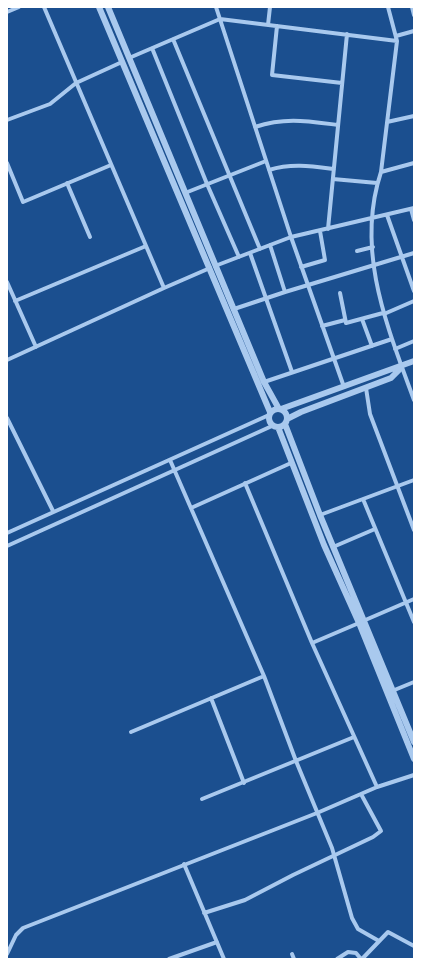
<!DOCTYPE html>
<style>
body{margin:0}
#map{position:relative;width:421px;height:966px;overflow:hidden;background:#1b4f8f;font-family:"Work Sans",sans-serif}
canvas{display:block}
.frame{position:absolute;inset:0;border:8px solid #fff;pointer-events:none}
</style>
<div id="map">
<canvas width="421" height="966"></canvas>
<div class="frame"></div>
</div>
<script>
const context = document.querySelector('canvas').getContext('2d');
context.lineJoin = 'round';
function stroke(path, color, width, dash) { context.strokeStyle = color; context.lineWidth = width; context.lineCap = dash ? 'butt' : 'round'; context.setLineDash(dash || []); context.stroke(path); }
const minor = new Path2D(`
 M44 7 164 288
 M216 7 291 237 344 387
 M388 7 397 41 381 172C355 251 387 326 414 400
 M412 7 414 15
 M7 12 19 7
 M268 25 270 7
 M277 26 272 75 342 83
 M396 36 414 31
 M173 39 260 249
 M152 48 207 184 239 257
 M129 58 220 19 397 41
 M7 120 50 104 76 83 122 62
 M387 122 414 116
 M255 127C285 117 307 121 338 125
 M7 163 23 202 111 165
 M269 170C291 163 311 166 334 169
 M381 172 414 163
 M333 179 377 183
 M67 183 90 237
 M185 193 266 161
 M411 209 414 220
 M387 215 414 291
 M328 229 347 34
 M270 245 285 292
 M357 251 373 247
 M250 253 292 372
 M215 266 291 237 414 208
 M301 267 325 260 320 231
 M7 282 36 347
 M340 293 346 323 383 313
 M15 301 146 246
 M234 309 285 292 414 253
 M384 314 414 301
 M362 319 372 346
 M322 326 345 320
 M395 349 414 341
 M7 360 164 288 210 268
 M264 382 392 339
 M366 388 370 414 414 530
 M7 418 53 511
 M170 460 264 676 296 761 332 848 352 918 358 929 379 941
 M245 483 312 643 377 787
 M363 499 414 622
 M191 508 291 463
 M320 515 414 480
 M7 533 269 415
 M7 546 272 426
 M333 547 375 529
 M363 621 414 599
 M312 643 359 623
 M392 691 414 682
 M211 698 244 783
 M131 732 264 676
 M202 799 354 737
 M184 864 224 959
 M204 913 245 900 293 875 373 837 381 831 361 794
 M7 954 16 935 23 928 317 813 377 787 414 775
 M292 954 294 959
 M169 959 217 942
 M337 959 348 952 356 953 361 959
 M362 959 388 932 414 946`);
const tertiary = new Path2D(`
 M99 7 270 412
 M108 7 264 382 279 409
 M269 418a9 9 0 1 1 18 0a9 9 0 1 1-18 0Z
 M281 409 414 361
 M287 419 301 412 391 378 401 368
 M285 424 320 515 414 742
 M278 427 324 545 359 623 414 759`);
stroke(minor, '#a9c9ee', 4);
stroke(tertiary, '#a9c9ee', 6);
</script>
